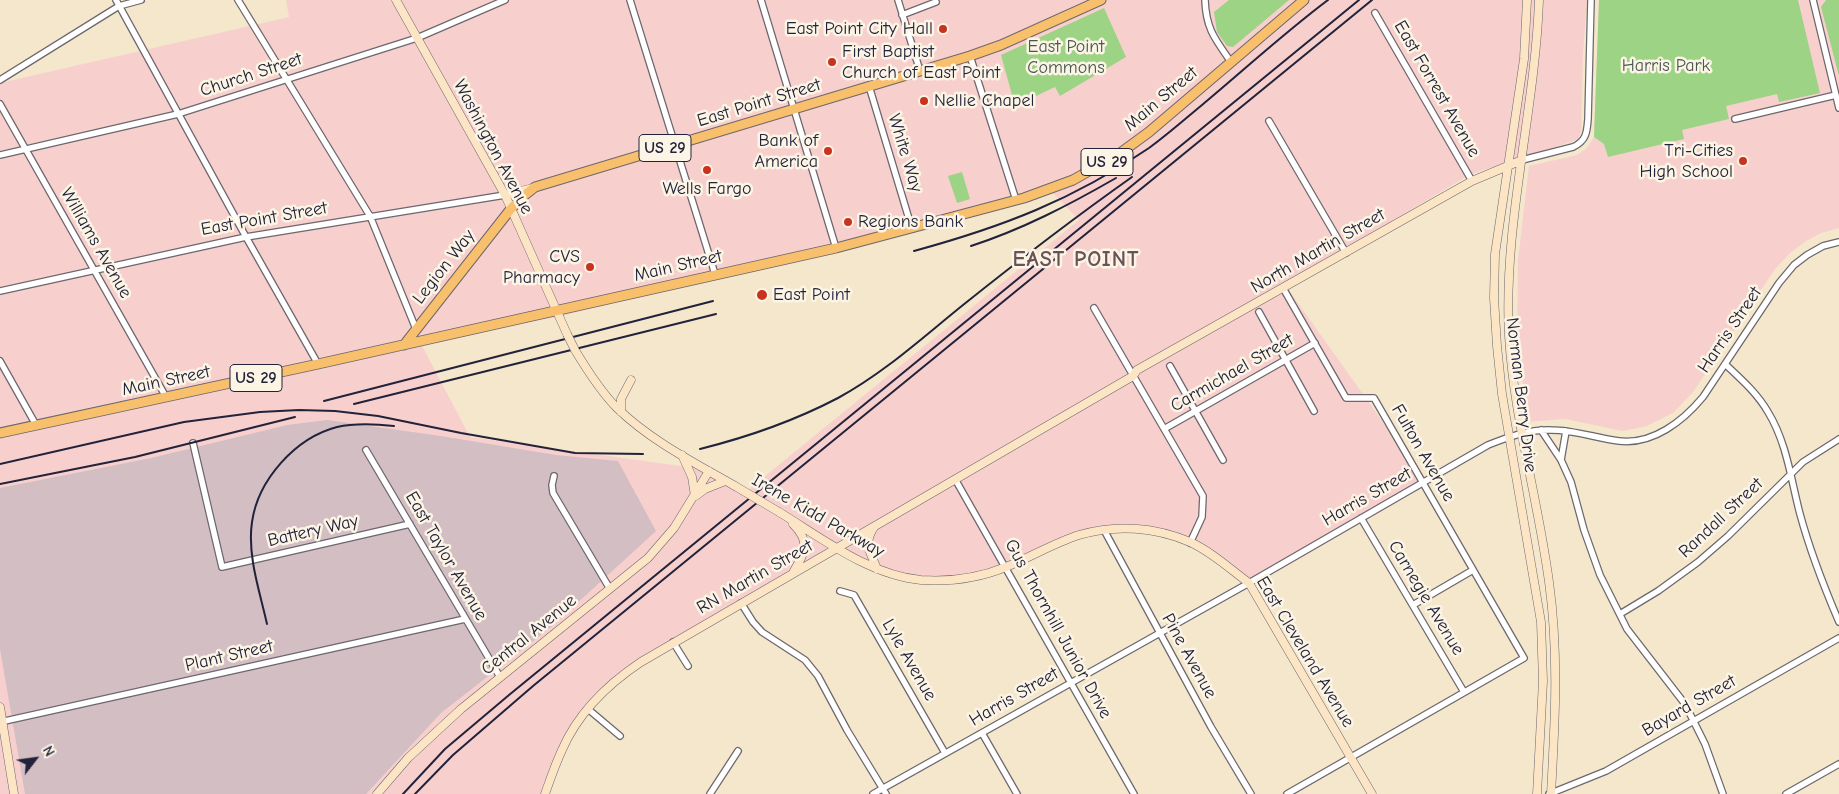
<!DOCTYPE html>
<style>
body{margin:0}
#map{position:relative;width:1839px;height:794px;overflow:hidden;background:#f4e7cc;font-family:"Comic Neue",sans-serif}
canvas{display:block}
.north{position:absolute;left:10px;top:734px;width:50px;height:50px;-webkit-text-stroke:4px #fcf5e5;paint-order:stroke;rotate:60deg;font-size:14px;font-weight:700;line-height:20px;text-align:center;color:#22223b}
.north::after{content:'';display:block;margin:auto;width:18px;height:22px;background:#22223b;clip-path:polygon(50% 0,100% 100%,50% 72%,0 100%)}
</style>
<div id="map">
<canvas width="1839" height="794"></canvas>
<div class="north">N</div>
</div>
<script>
const context = document.querySelector('canvas').getContext('2d');
context.lineJoin = 'round';
function fill(path, color) { context.fillStyle = color; context.fill(path, 'evenodd'); }
function stroke(path, color, width, dash) { context.strokeStyle = color; context.lineWidth = width; context.lineCap = dash ? 'butt' : 'round'; context.setLineDash(dash || []); context.stroke(path); }
function label(font, color, halo, rows, align = 'center') {
  context.font = font + ' "Comic Neue",sans-serif'; context.lineWidth = 5; context.setLineDash([]); context.textBaseline = 'middle'; context.strokeStyle = halo; context.fillStyle = color; for (const [text, x, y, turn = 0] of rows) {
    context.save(); context.translate(x, y); context.rotate((+turn || 0) * Math.PI / 180); context.textAlign = isNaN(turn) ? turn : align; if (halo) context.strokeText(text, 0, 0); context.fillText(text, 0, 0); context.restore();
  }
}
const built = new Path2D(`
 M286 0H1587L1583 54 1581 132 1578 139 1574 141 1471 174 1400 216 1308 278 1288 289 1425 481 1252 581 1174 537 1113 530 1064 537 1007 566 953 581 892 575 837 544 719 612 631 669 604 694 570 735 543 794H0V83L289 17ZM1053 193 1079 220 748 490 710 470 470 437 419 340 558 317 868 237Z
 M1599 0H1839V228L1821 233 1806 241 1790 253 1775 269 1693 392 1673 413 1647 426 1623 431 1565 419 1528 422 1517 342 1518 260 1529 166 1577 155 1587 148 1594 137Z`);
const industrial = new Path2D(`
 M327 420 441 436 556 455 618 461 656 531 551 627 441 713 366 794H25L0 649V488L151 458 287 425Z`);
const green = new Path2D(`
 M1229 0H1289L1233 47 1227 46 1217 32 1214 12Z
 M1599 0H1798L1820 93 1779 102 1777 94 1726 106 1729 119 1682 130 1684 139 1608 157 1604 144 1594 137Z
 M1826 0H1839V76L1821 7Z
 M1104 8 1126 57 1060 96 1055 87 1015 106 1001 55Z
 M962 172 970 199 957 203 948 176Z`);
const street = new Path2D(`
 M116 0 246 237 318 364
 M238 0 370 216 416 329
 M630 0 715 274
 M761 0 836 248
 M898 0 920 71
 M1205 0C1206 29 1215 39 1231 62
 M1813 0 1839 108
 M1375 13 1472 181
 M902 15 936 2
 M970 56 1016 200
 M0 80 119 6 141 0
 M869 86 912 229
 M0 104 166 397
 M1735 119 1836 95
 M1269 121 1346 253
 M0 155 178 114 417 38 505 0
 M1522 160 1573 147C1586 141 1587 133 1588 119L1591 0
 M1283 288 1346 398H1374L1524 658 1287 794
 M0 291 246 237 505 195
 M1094 308 1203 496 1202 517 1190 543
 M1259 312 1314 411
 M0 361 36 425
 M1725 364C1741 379 1757 393 1768 412 1787 443 1791 480 1800 514 1810 551 1824 587 1839 622
 M1170 366 1223 460
 M1164 429 1315 343
 M1541 430 1561 460
 M1566 431 1561 460 1571 482 1584 530 1600 575 1627 629 1685 704 1705 744 1723 794
 M193 443 222 567 410 524
 M366 450 500 677
 M554 476 552 485 553 493 610 589
 M955 479 1134 794
 M1361 518 1464 692
 M1104 530 1211 727 1251 794
 M840 591 854 595 945 753
 M741 603 753 622 762 632 805 660 818 676 847 730 886 794
 M1413 605 1473 570
 M1620 614 1658 591 1698 562 1728 536 1803 462 1839 439
 M673 642 688 666
 M588 709 620 736
 M0 722 465 619
 M982 733 1017 794
 M710 794 738 751
 M873 794 1249 583 1488 445C1508 437 1530 429 1551 430 1574 430 1596 438 1619 441 1653 445 1683 421 1703 397L1779 283 1794 265 1807 255 1823 246 1839 242
 M1549 794 1606 771 1839 638
 M1786 794 1839 764`);
const secondary = new Path2D(`
 M396 0 505 195 567 334
 M1527 0 1524 59 1495 254 1494 298 1497 346 1502 394 1541 622 1543 681 1537 794
 M1539 0C1535 112 1503 223 1509 336 1514 419 1538 499 1549 582 1559 653 1555 723 1551 794
 M505 195 533 188
 M575 350C587 370 601 392 617 408 651 441 695 463 735 486
 M621 412V399L631 380
 M682 455 692 477 695 496
 M697 495 705 489 725 481
 M779 512C823 539 869 575 921 580 951 582 979 578 1006 567 1031 557 1054 543 1079 535 1116 524 1155 527 1190 542 1212 552 1230 569 1249 583L1372 794
 M793 524C811 542 805 552 794 571
 M874 527C863 544 870 551 877 569
 M0 707 14 794
 M377 794 408 758 461 709 648 558 674 528 709 471
 M545 794C550 780 555 765 562 750 578 713 608 684 641 662L1133 376 1137 370 1472 181 1522 160`);
const primary = new Path2D(`
 M404 345 510 210 521 198 535 187 970 56 1001 45 1101 0
 M0 433 318 364 836 248 1024 198 1073 180 1119 154 1149 132 1304 0`);
const rail = new Path2D(`
 M971 246C1023 229 1069 205 1116 178
 M914 251C1002 227 1073 200 1149 148 1167 135 1185 119 1202 105 1244 70 1284 33 1328 0
 M324 401 713 301
 M354 404 716 314
 M700 449C748 437 794 421 838 398 884 373 922 338 963 305 1018 261 1074 218 1132 177
 M0 464 184 422 260 412 299 410 335 411 378 416 461 433 575 453 643 454
 M0 484 135 457 295 417
 M267 624C260 592 247 556 252 522 258 480 295 438 337 427 355 423 375 424 394 426
 M403 794 445 749 509 695 1359 0
 M415 794 453 755 533 686 1372 0`);
const secondaryBridge = new Path2D(`
 M567 334 575 350
 M735 486 779 512`);
const markers = [
 [943,29,5,"#c8321e"],
 [832,62,5,"#c8321e"],
 [924,101,5,"#c8321e"],
 [828,151,5,"#c8321e"],
 [1743,161,5,"#c8321e"],
 [707,170,5,"#c8321e"],
 [848,222,5,"#c8321e"],
 [590,267,5,"#c8321e"],
 [762,295,6,"#c8321e"]
];
const shields = [
 [665,148,52],
 [1107,162,52],
 [256,378,52]
];
const shieldNames = [
 ["US 29",665,148],
 ["US 29",1107,162],
 ["US 29",256,378]
];
const poiNames = [
 ["East Point City Hall",933,29],
 ["First Baptist",842,52,"left"],
 ["Church of East Point",842,73,"left"],
 ["Nellie Chapel",934,101,"left"],
 ["Bank of",818,141],
 ["America",818,162],
 ["Tri-Cities",1733,151],
 ["High School",1733,172],
 ["Wells Fargo",707,189,"center"],
 ["Regions Bank",858,222,"left"],
 ["CVS",580,257],
 ["Pharmacy",580,278],
 ["East Point",773,295,"left"]
];
const parkNames = [
 ["East Point",1066,47],
 ["Commons",1066,68],
 ["Harris Park",1666,66]
];
const streetNames = [
 ["Church Street",251,75,-18],
 ["East Forrest Avenue",1437,89,60],
 ["Main Street",1161,99,-40],
 ["East Point Street",759,103,-17],
 ["Washington Avenue",493,147,62],
 ["White Way",905,153,73],
 ["East Point Street",264,219,-10],
 ["Williams Avenue",96,243,60],
 ["North Martin Street",1318,251,-30],
 ["Main Street",678,266,-13],
 ["Legion Way",444,267,-52],
 ["Harris Street",1730,330,-56],
 ["Carmichael Street",1232,373,-30],
 ["Main Street",166,381,-12],
 ["Norman Berry Drive",1521,395,83],
 ["Fulton Avenue",1423,453,60],
 ["Harris Street",1367,497,-30],
 ["Irene Kidd Parkway",818,516,30],
 ["Randall Street",1721,518,-43],
 ["Battery Way",313,531,-13],
 ["East Taylor Avenue",446,556,60],
 ["RN Martin Street",755,577,-30],
 ["Carnegie Avenue",1426,598,59],
 ["Gus Thornhill Junior Drive",1058,629,61],
 ["Central Avenue",529,635,-39],
 ["East Cleveland Avenue",1305,652,59],
 ["Plant Street",229,656,-13],
 ["Pine Avenue",1189,656,61],
 ["Lyle Avenue",909,660,60],
 ["Harris Street",1014,697,-30],
 ["Bayard Street",1689,706,-30]
];
const districtNames = [
 ["EAST POINT",1076,260]
];
fill(built, '#f7d0cd');
fill(industrial, '#d2bec3');
fill(green, '#9cd384');
stroke(street, '#6c676e', 8);
stroke(secondary, '#6c676e', 9);
stroke(primary, '#6c676e', 11);
stroke(street, '#fff', 5.5);
stroke(secondary, '#fce5c4', 8);
stroke(primary, '#f8bf6c', 9);
stroke(rail, '#22223b', 2);
stroke(secondaryBridge, '#6c676e', 9, []);
stroke(secondaryBridge, '#fce5c4', 8);
for (const [x, y, r, color] of markers) { const dot = new Path2D(); dot.arc(x, y, r, 0, 2 * Math.PI); context.fillStyle = color; context.fill(dot); stroke(dot, '#fcf5e5', 2); }
for (const [x, y, w] of shields) { const box = new Path2D(); box.roundRect(x - w / 2, y - 13.5, w, 27, 4); context.fillStyle = '#fcf5e5'; context.fill(box); stroke(box, '#22223b', 1); }
label('bold 16px', '#22223b', null, shieldNames);
label('18px', '#22223b', '#fcf5e5', poiNames, 'right');
label('18px', '#475751', '#fcf5e5', parkNames);
label('18px', '#22223b', '#fcf5e5', streetNames);
context.letterSpacing = '1px';
label('bold 22px', '#685359', '#fcf5e5', districtNames);
context.letterSpacing = '0px';
</script>
